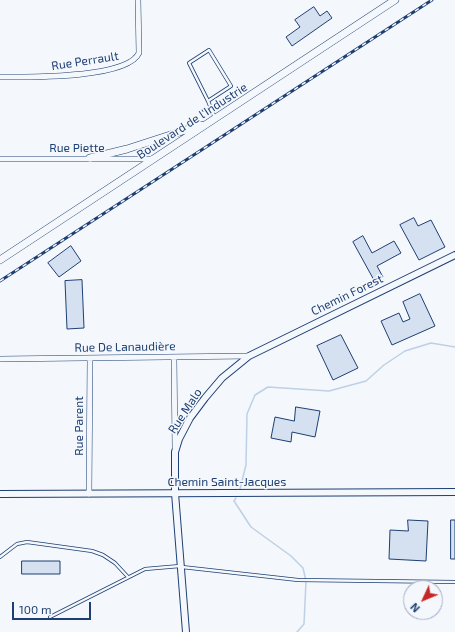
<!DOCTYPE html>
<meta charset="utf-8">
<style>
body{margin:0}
#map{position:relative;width:455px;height:632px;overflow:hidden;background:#f4f7fb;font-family:"Exo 2",sans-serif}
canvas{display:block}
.north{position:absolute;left:403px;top:580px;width:40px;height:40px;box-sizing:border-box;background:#f4f7fb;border:1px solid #9eadc5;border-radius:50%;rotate:226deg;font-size:11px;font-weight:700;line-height:16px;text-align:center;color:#1d3f73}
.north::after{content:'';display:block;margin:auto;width:14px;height:18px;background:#c62828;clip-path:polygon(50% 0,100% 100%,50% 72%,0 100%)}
.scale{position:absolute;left:12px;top:602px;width:79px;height:18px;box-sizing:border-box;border:2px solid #1d3f73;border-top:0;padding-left:5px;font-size:12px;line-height:14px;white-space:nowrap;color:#1d3f73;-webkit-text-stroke:3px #f4f7fb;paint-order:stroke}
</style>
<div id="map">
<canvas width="455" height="632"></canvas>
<div class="north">N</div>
<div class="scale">100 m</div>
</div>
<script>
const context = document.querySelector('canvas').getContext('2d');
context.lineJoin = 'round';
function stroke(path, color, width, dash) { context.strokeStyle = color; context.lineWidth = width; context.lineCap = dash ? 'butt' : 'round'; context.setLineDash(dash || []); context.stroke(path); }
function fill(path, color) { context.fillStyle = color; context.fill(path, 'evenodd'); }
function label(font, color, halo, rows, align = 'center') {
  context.font = font + ' "Exo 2",sans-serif'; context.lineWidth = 3; context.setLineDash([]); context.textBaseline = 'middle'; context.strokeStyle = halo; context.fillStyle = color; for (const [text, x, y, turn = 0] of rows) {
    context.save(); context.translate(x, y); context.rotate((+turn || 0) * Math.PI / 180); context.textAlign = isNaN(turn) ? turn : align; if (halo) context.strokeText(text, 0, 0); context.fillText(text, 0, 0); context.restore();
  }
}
const stream = new Path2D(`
 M240 489 246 465 247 414 255 395 268 387 329 391 366 381 384 365 405 351 431 343 455 347
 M236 498 234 501 251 527 291 556 303 568 306 581 304 624 297 632`);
const building = new Path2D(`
 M314 7 320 16 327 11 332 18 292 46 286 37 300 27 295 20Z
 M414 218 418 226 431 220 445 247 419 260 400 225Z
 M363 236 372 253 394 241 401 253 377 266 383 277 375 282 353 242Z
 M71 246 81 261 59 277 48 263Z
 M82 280 84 328 67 329 65 281Z
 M420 294 435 326 392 345 381 321 399 313 403 322 410 319 403 302Z
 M341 335 358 368 333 380 317 346Z
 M296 407 320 411 315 437 292 432 291 442 271 438 275 417 294 421Z
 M408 520 428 521 426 561 389 559 390 530 408 531Z
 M451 520H455V559H451Z
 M22 561H60V574H22Z`);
const service = new Path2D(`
 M208 101 189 63 209 50 231 86 208 101 215 118
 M0 557 17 544 27 542 92 551 103 555 115 563 128 577
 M182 567 298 580 455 582
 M50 617 145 569 180 566`);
const minor = new Path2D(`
 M0 77C27 77 127 79 139 53L138 0
 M0 159H153
 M174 357 175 448
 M0 359 249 356
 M89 494 90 358`);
const tertiary = new Path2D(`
 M0 494 455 492
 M186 632 175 493V452L179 439 190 418 205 398 222 378 249 356 455 255`);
const secondary = new Path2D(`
 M90 158 127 149 201 125
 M0 260 395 0`);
const rail = new Path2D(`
 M0 281 432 0`);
const streetNames = [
 ["Rue Perrault",85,61,-9],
 ["Boulevard de l'Industrie",192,121,-33],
 ["Rue Piette",77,148],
 ["Chemin Forest",347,295,-26],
 ["Rue De Lanaudière",125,347,-1],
 ["Rue Malo",185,411,-57],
 ["Rue Parent",79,426,-90],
 ["Chemin Saint-Jacques",227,482]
];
stroke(stream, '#bed0e5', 1.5);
fill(building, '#d5e0f0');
stroke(building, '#1d3f73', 1);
stroke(service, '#1d3f73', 4);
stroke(minor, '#1d3f73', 6);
stroke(tertiary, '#1d3f73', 8);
stroke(secondary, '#1d3f73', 8);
stroke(service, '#f4f7fb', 2.5);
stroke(minor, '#f4f7fb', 5);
stroke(tertiary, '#f4f7fb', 6);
stroke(secondary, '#f4f7fb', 7);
stroke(rail, '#1d3f73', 3);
stroke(rail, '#f4f7fb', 1.5, [4.5]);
label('12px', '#1d3f73', '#f4f7fb', streetNames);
</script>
